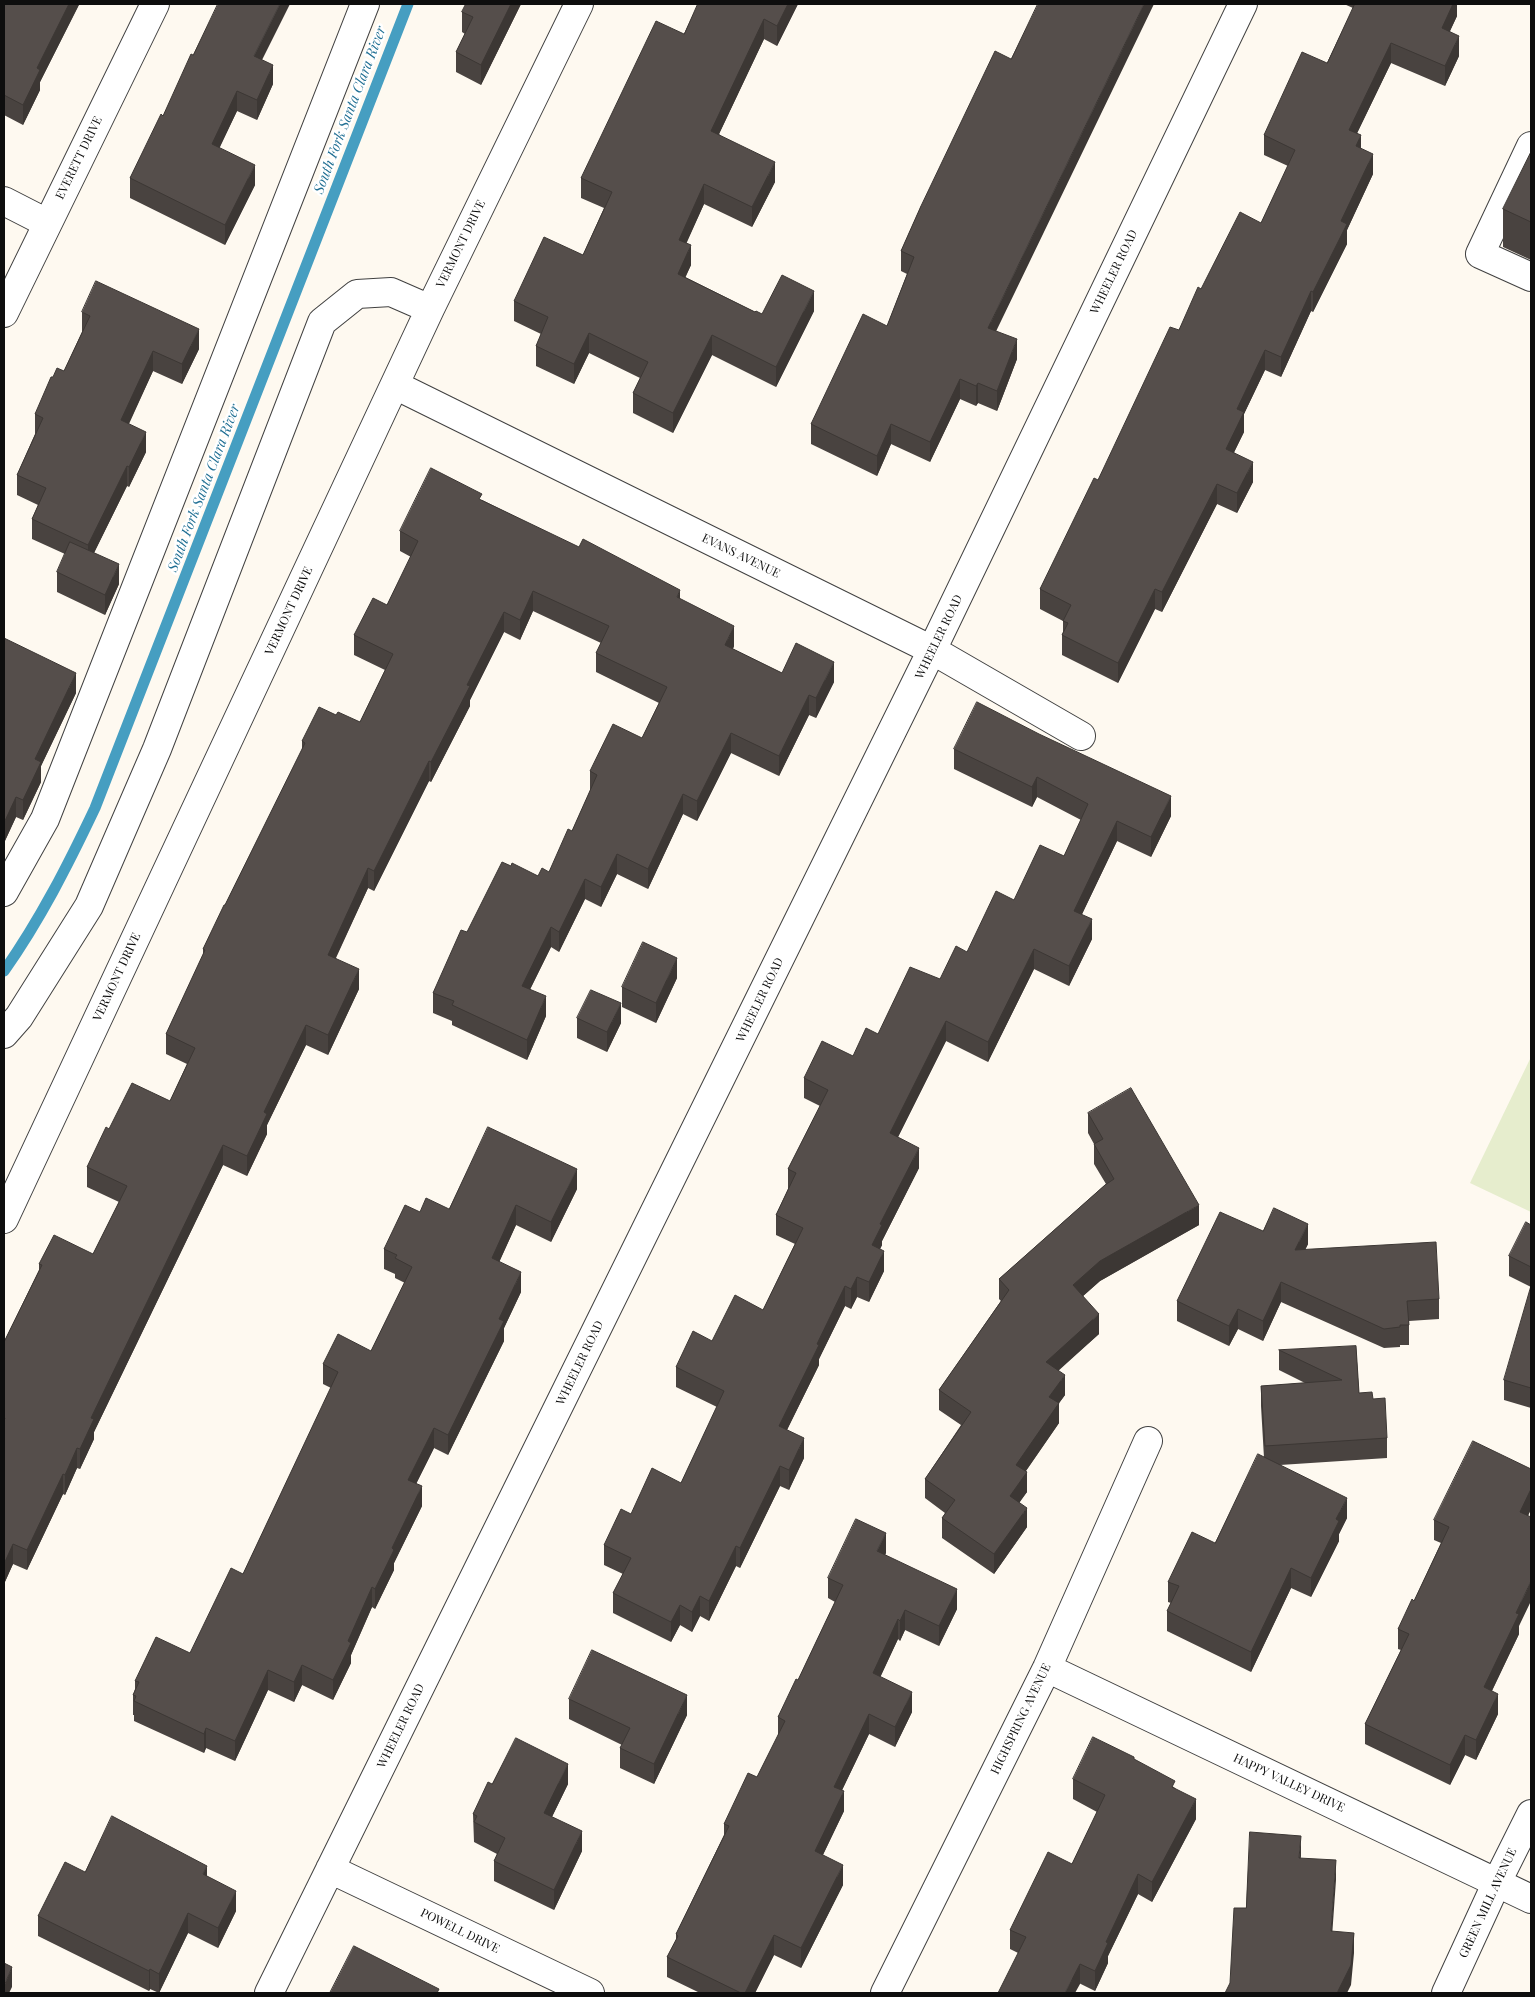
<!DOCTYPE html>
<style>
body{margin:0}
#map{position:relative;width:1535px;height:1997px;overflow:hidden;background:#fef9f0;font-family:"Playfair Display",serif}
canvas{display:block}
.frame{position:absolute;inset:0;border:5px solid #0e0e0e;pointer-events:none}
</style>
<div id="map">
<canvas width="1535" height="1997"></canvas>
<div class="frame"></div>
</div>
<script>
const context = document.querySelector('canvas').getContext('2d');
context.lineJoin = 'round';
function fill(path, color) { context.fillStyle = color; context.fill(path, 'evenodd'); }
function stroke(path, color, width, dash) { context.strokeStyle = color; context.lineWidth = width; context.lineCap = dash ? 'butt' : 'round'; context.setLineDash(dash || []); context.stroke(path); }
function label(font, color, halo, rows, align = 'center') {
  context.font = font + ' "Playfair Display",serif'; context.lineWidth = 5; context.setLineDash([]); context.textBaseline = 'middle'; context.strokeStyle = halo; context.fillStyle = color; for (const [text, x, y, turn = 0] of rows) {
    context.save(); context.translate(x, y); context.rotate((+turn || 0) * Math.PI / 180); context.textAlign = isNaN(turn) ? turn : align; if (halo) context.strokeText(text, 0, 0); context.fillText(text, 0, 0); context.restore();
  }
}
const pitch = new Path2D(`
 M1531 1057V1212L1470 1183Z`);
const stream = new Path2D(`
 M4 971C40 920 68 865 95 808L408 4`);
const minor = new Path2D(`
 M1531 146 1480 254 1531 277
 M4 201 47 223
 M4 313 155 4
 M395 385 932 650 1081 736
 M4 892 45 819 365 4
 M4 1034 19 1017 89 906 157 749 322 322 357 294 391 292 430 309
 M4 1219 430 309 579 4
 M1047 1668 1531 1899
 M330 1869 590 1993
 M269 1993 932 650 1243 4
 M885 1993 1047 1668 1148 1441
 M1446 1993 1497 1882 1531 1814`);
const wall = new Path2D(`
 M4 4H79L40 82V90L23 125 4 115Z
 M466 4H521L481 85 456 72V52L465 34 462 32V12Z
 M698 4H798L777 46 764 39 719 134 775 182 752 227 704 204 686 243 691 265 685 277 755 312 762 314 814 311 776 387 712 355 673 433 633 413V393L640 378 589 353 574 384 536 366V346L541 334 514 321V301L583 255 604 208 581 198V178L684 34Z
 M1344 4H1457V16L1450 31 1459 56 1445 86 1391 63 1357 133 1361 148 1373 174 1347 230V244L1313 312 1311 311 1281 377 1265 370 1244 414V432L1234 452 1253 482 1237 513 1217 504 1162 612 1155 609 1118 683 1062 655V635L1063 632V621L1040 609V589L1098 480 1201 289 1261 223 1288 166 1264 155V135L1327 63 1353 8Z
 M193 55 262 60 273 84 257 120 237 111 219 148 255 185 225 245 130 198V178L163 116Z
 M1531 152V260L1503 247V209Z
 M921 206 996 331 1017 359 997 411 978 403 976 406 960 399 930 462 891 444 877 476 811 444V424L887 326 907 274 901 271V251Z
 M82 312 199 349 182 384 153 371 129 424 146 452 129 487 127 486 94 553 119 584 105 615 57 592V572L65 554 32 539V519L38 505 17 495V475L35 434V414L64 371 82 332Z
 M482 500 680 599 734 646 733 649 782 673 834 682 816 718 809 715 779 776 731 753 697 821 683 814 648 889 617 874 601 907 585 899 559 952 551 947 530 989 546 1016 527 1060 452 1025V1021L433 1013V993L467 932 511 866 538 876 549 872 572 831 590 791V771L642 738 659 703 596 672V653L601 643 533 611 520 640 504 632 470 700V706L431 782 429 781 374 891 368 888 336 958 359 989 328 1055 306 1045 267 1125V1134L247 1176 223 1165 94 1432V1439L80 1469 77 1468 65 1495 63 1494 27 1570 13 1564 4 1584V1342L39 1270V1264L93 1254 119 1202 87 1187V1167L109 1129 170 1101 187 1064 166 1054V1034L203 955V949L302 750V741L336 715 360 722 385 670 354 655V635L387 605 411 557 400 551V531Z
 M4 638 76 693 41 766V782L23 820 16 817 4 843Z
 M954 749 1171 816 1151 857 1117 841 1082 914 1092 939 1069 986 1034 969 988 1062 946 1041 898 1137 919 1168 882 1241V1245L880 1249 884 1271 869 1302 857 1297 851 1309 845 1306 819 1359V1365L787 1430 804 1458 789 1490 780 1486 740 1568 736 1566 709 1621 700 1616 692 1632 680 1625 671 1642 613 1613V1593L623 1574 604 1565V1545L631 1514 681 1483 717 1407 676 1387V1367L712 1341 763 1310 795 1244 776 1235V1215L788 1189V1169L820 1106 804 1098V1078L853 1056 940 979 967 952 1014 900 1064 856 1081 820 1037 797 1032 807 954 769Z
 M677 978 656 1023 622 1007V987Z
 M577 1018 621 1023 607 1052 577 1038Z
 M1088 1113 1199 1225 1100 1281 1083 1296 1099 1334 1058 1370 1065 1395 1059 1403V1423L1026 1471 1027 1492 1019 1502 1027 1527 994 1574 942 1538V1518L945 1513 925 1498V1479L961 1425 939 1410V1390L1001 1301 999 1299V1279L1106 1184 1094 1164V1144L1088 1133Z
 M577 1189 551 1242 516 1225 499 1262 521 1292 504 1328V1341L448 1455 434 1448 416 1484 422 1506 394 1563V1570L375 1609 372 1607 351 1655V1663L333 1700 302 1685 294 1702 268 1690 235 1761 206 1748 204 1753 134 1721V1715H133V1695L135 1689V1681L190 1653 243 1574 331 1388 323 1384V1364L371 1351 405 1283 395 1278V1274L384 1269V1249L420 1212 449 1209Z
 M1531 1225V1408L1504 1400V1380L1531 1287 1509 1276V1256Z
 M1263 1231 1308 1244 1305 1250 1439 1299V1319L1409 1321V1345H1400V1347L1384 1348 1281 1302 1263 1341 1238 1329 1229 1346 1177 1321V1301Z
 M1356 1346 1359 1393 1373 1399 1387 1438V1458L1280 1465 1347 1518 1339 1534V1541L1311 1597 1291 1588 1251 1672 1167 1631V1611L1171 1603 1168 1602V1582L1215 1543 1264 1458 1261 1406V1386L1305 1383 1279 1370V1350Z
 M1531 1469V1509L1528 1516 1519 1626V1634L1492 1691 1498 1714 1476 1760 1465 1755 1450 1785 1365 1744V1724L1401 1650 1398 1649V1629L1414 1601 1441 1543 1434 1540V1520Z
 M886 1553 885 1555 957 1609 939 1646 905 1630 900 1641 898 1639 880 1677 912 1712 895 1747 869 1734 842 1790 844 1811 823 1855 843 1885 801 1968 774 1955 755 1993H700L667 1977V1957L676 1940V1934L724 1835V1824L757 1777 778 1736V1717L798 1680 835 1602 828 1598V1578Z
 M569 1699 687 1715 654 1784 620 1768V1748L622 1745 569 1719Z
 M1134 1759 1175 1788 1196 1819 1152 1902 1138 1894 1108 1956V1963L1095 1991 1010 1949V1930L1072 1864 1097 1812 1073 1799V1779Z
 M492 1784H568L552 1817 582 1851 554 1910 494 1881V1861L497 1854 474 1842 473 1814Z
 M85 1872 207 1876 236 1911 218 1948 188 1933 159 1993 150 1989 149 1991 38 1936V1916Z`);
const shadedWall = new Path2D(`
 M69 4H79V5L40 82V90L23 125V105L37 68Z
 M280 4H290L254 76V56Z
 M511 4H521L481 85V65Z
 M788 4H798L777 46V26Z
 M1144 4H1154L988 348V328Z
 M1453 4H1457V16L1442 48V28Z
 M764 19V39L711 151V131Z
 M1459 36V56L1445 86V66Z
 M1391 43V63L1349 150V130Z
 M273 65V84L257 120V100Z
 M237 91V111L212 164V144Z
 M1361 135V155L1356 146Z
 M1373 154V174L1347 230V244L1313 312V292L1341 221Z
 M775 162V182L752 227V207Z
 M255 165V185L225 245V225Z
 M704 184V204L679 260V240Z
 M691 245V265L678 294V274Z
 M814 291V311L776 387V367Z
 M1311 291V311L1281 377V357Z
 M199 329V349L182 384V364Z
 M589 333V353L574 384V364Z
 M712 335V355L673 433V413Z
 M1017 339V359L997 411V391Z
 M1265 350V370L1244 414V432L1226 469V449L1237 409Z
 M153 351V371L121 440V420Z
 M960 379V399L930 462V442Z
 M978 383V403L976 406V386Z
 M891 424V444L877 476V456Z
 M146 432V452L129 487V467Z
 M1253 462V482L1237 513V493Z
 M127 466V486L88 565V545Z
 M1217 484V504L1162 612V592Z
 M119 564V584L105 615V595Z
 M1155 589V609L1118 683V663Z
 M680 590V610L677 597Z
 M533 591V611L520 640V620Z
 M504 612V632L470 700V706L431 782V762L467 685Z
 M734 626V646L725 665V645Z
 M834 662V682L816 718V698Z
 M76 673V693L41 766V782L23 820V800L35 759Z
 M809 695V715L779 776V756Z
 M731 733V753L697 821V801Z
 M429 761V781L374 891V871Z
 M1037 777V797L1032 807V787Z
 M683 794V814L648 889V869Z
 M1171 796V816L1151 857V837Z
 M16 797V817L4 843V823Z
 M1117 821V841L1074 931V911Z
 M617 854V874L601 907V887Z
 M368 868V888L328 974V955Z
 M585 879V899L559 952V932Z
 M1092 919V939L1069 986V966Z
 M551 927V947L522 1006V986Z
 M1034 949V969L988 1062V1042Z
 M677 958V978L656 1023V1003Z
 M359 969V989L328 1055V1035Z
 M546 996V1016L527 1060V1040Z
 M621 1003V1023L607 1052V1032Z
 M946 1021V1041L890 1153V1133Z
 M306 1025V1045L267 1125V1134L247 1176V1156L264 1112Z
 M223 1145V1165L94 1432V1439L80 1469V1449L91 1418Z
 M919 1148V1168L882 1241V1245L872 1265V1245L880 1224Z
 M577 1169V1189L551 1242V1222Z
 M516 1205V1225L492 1278V1258Z
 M1199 1205V1225L1100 1281 1073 1305V1285L1100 1261Z
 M1308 1224V1244L1295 1270V1250Z
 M884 1251V1271L869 1302V1282Z
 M521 1272V1292L504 1328V1341L448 1455V1435L499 1319Z
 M857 1277V1297L851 1309V1289Z
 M1281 1282V1302L1263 1341V1321Z
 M845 1286V1306L819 1359V1365L779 1446V1426L817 1344Z
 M1238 1309V1329L1229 1346V1326Z
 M1099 1314V1334L1046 1382V1362Z
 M1065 1375V1395L1057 1406 1059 1403V1423L1016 1485V1465L1049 1397Z
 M434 1428V1448L408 1500V1480Z
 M804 1438V1458L789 1490V1470Z
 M77 1448V1468L65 1495V1475Z
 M780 1466V1486L740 1568V1548Z
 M1027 1472V1492L1010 1516V1496Z
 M63 1474V1494L27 1570V1550Z
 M422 1486V1506L394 1563V1570L375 1609V1589L392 1548Z
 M1531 1489V1509L1520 1532V1512Z
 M1347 1498V1518L1339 1534V1541L1311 1597V1578L1336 1519Z
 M1027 1508V1527L994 1574V1554Z
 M886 1533V1553L877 1571V1551Z
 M13 1544V1564L4 1584V1564Z
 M736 1546V1566L709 1621V1601Z
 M1291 1568V1588L1251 1672V1652Z
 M1531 1581V1601L1519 1626V1634L1484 1707V1687L1516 1613Z
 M372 1587V1607L351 1655V1663L333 1700V1680L348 1641Z
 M957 1589V1609L939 1646V1626Z
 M700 1596V1616L692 1632V1612Z
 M680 1605V1625L671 1642V1622Z
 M905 1610V1630L900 1641V1621Z
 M898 1619V1639L873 1693V1673Z
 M302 1665V1685L294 1702V1682Z
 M268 1670V1690L235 1761V1741Z
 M912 1692V1712L895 1747V1727Z
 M1498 1694V1714L1476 1760V1740Z
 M687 1695V1715L654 1784V1764Z
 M869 1714V1734L834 1807V1787Z
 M206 1728V1748L204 1753V1734Z
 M1465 1735V1755L1450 1785V1765Z
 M568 1764V1784L544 1833V1813Z
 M844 1791V1811L815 1871V1851Z
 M1196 1799V1819L1152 1902V1882Z
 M582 1831V1851L554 1910V1890Z
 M1301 1836V1856L1299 1878V1858Z
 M1336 1860V1880L1331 1951V1931Z
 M843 1865V1885L801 1968V1948Z
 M207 1866V1886L203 1874Z
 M1138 1874V1894L1108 1956V1963L1095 1991V1971L1106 1942Z
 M236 1891V1911L218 1948V1928Z
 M188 1913V1933L159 1993V1974Z
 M1354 1933V1953L1351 1985 1347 1993H1337Z
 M774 1935V1955L755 1993H745Z
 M1080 1964V1984L1075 1993H1065Z
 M12 1967V1987L9 1993H4V1986Z
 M150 1969V1989L149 1991V1971Z`);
const building = new Path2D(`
 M4 4H69L37 68 40 70 23 105 4 95Z
 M218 4H280L254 56 273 65 257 100 237 91 212 144 255 165 225 225 130 178 161 114 163 116 191 54 193 55Z
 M466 4H511L481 65 456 52 473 17 462 12Z
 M698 4H788L777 26 764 19 711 131 775 162 752 207 704 184 679 240 691 245 678 274 755 312 756 311 762 314 782 275 814 291 776 367 712 335 673 413 633 393 648 362 589 333 574 364 536 346 548 317 514 301 544 237 583 255 612 192 581 178 656 21 684 34Z
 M1038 4H1144L988 328 1017 339 997 391 978 383 976 386 960 379 930 442 891 424 877 456 811 424 863 314 887 326 914 257 901 251 921 206 995 51 1011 59Z
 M1355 4H1453L1442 28 1459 36 1445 66 1391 43 1349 130 1361 135 1356 146 1373 154 1341 221 1347 224 1313 292 1311 291 1281 357 1265 350 1237 409 1244 412 1226 449 1253 462 1237 493 1217 484 1162 592 1155 589 1118 663 1062 635 1068 623 1063 621 1071 605 1040 589 1094 478 1098 480 1170 327 1179 330 1198 287 1201 289 1240 212 1261 223 1295 150 1264 135 1302 52 1327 63Z
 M1531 152V222L1503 209Z
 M96 281 199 329 182 364 153 351 121 420 146 432 129 467 127 466 88 545 32 519 46 488 17 475 43 418 35 414 51 377H53L57 368 64 371 90 316 82 312Z
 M431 468 482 494 479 499 579 547 583 539 680 590 677 597 734 626 725 645 782 673 796 643 834 662 816 698 809 695 779 756 731 733 697 801 683 794 648 869 617 854 601 887 585 879 559 932 551 927 522 986 546 996 527 1040 452 1005 454 1001 433 993 461 930 467 932 502 862 511 866 512 863 538 876 542 868 549 872 568 829 572 831 597 775 590 771 613 724 642 738 667 687 596 653 609 626 533 591 520 620 504 612 467 685 470 686 431 762 429 761 374 871 368 868 328 955 359 969 328 1035 306 1025 264 1112 267 1114 247 1156 223 1145 91 1418 94 1419 80 1449 77 1448 65 1475 63 1474 27 1550 13 1544 4 1564V1421L5 1418H4V1342L42 1265 39 1264 54 1235 93 1254 127 1186 87 1167 106 1127 109 1129 132 1083 170 1101 195 1048 166 1034 205 950 203 949 224 905H225L305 743 302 741 319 707 336 715 338 712 360 722 393 654 354 635 373 598 387 605 418 541 400 531Z
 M70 542 119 564 105 595 57 572Z
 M4 638 76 673 35 759 41 762 23 800 16 797 4 823Z
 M977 702 1039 734 1171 796 1151 837 1117 821 1074 911 1092 919 1069 966 1034 949 988 1042 946 1021 890 1133 919 1148 880 1224 882 1225 872 1245 884 1251 869 1282 857 1277 851 1289 845 1286 817 1344 819 1345 779 1426 804 1438 789 1470 780 1466 740 1548 736 1546 709 1601 700 1596 692 1612 680 1605 671 1622 613 1593 631 1558 604 1545 621 1509 631 1514 652 1468 681 1483 724 1391 676 1367 693 1331 712 1341 735 1295 763 1310 803 1228 776 1215 796 1173 788 1169 828 1090 804 1078 822 1041 853 1056 866 1028 878 1034 910 967 940 979 956 946 967 952 996 891 1014 900 1040 845 1064 856 1088 804 1037 777 1032 787 954 749Z
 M643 942 677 958 656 1003 622 987Z
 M591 990 621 1003 607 1032 577 1018Z
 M1131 1088 1199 1205 1100 1261 1073 1285 1099 1314 1046 1362 1065 1375 1049 1397 1059 1403 1016 1465 1027 1472 1010 1496 1027 1508 994 1554 942 1518 955 1500 925 1479 971 1412 939 1390 1009 1290 999 1279 1105 1185 1114 1179 1094 1144 1103 1139 1088 1113Z
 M488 1127 577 1169 551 1222 516 1205 492 1258 521 1272 499 1319 504 1321 448 1435 434 1428 408 1480 422 1486 392 1548 394 1550 375 1589 372 1587 348 1641 351 1643 333 1680 302 1665 294 1682 268 1670 235 1741 206 1728 204 1734 134 1701 136 1696 133 1695 139 1682 135 1681 156 1637 190 1653 231 1568 243 1574 338 1372 323 1364 338 1334 371 1351 412 1267 395 1258 397 1255 384 1249 405 1205 420 1212 426 1198 449 1209Z
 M1274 1208 1308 1224 1295 1250 1436 1242 1439 1299 1407 1301 1409 1325H1400V1327L1384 1329 1281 1282 1263 1321 1238 1309 1229 1326 1177 1301 1220 1212 1263 1231Z
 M1526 1222 1531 1225V1267L1509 1256Z
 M1531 1286V1388L1504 1380Z
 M1356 1346 1359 1393 1372 1392 1373 1399 1385 1398 1387 1438 1265 1446 1261 1386 1342 1380 1279 1350Z
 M1473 1441 1531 1469V1489L1520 1512 1531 1517V1581L1516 1613 1519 1614 1484 1687 1498 1694 1476 1740 1465 1735 1450 1765 1365 1724 1409 1634 1398 1629 1412 1599 1414 1601 1449 1527 1434 1520Z
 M1258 1454 1347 1498 1336 1519 1339 1521 1311 1578 1291 1568 1251 1652 1167 1611 1179 1586 1168 1582 1192 1532 1215 1543Z
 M856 1519 886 1533 877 1551 957 1589 939 1626 905 1610 900 1621 898 1619 873 1673 912 1692 895 1727 869 1714 834 1787 844 1791 815 1851 843 1865 801 1948 774 1935 745 1993H741L667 1957 678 1936 676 1934 729 1826 724 1824 748 1773 757 1777 785 1721 778 1717 796 1679 798 1680 843 1585 828 1578Z
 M592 1650 687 1695 654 1764 620 1748 630 1728 569 1699Z
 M1093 1737 1134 1757V1759L1175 1781 1172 1787 1196 1799 1152 1882 1138 1874 1106 1942 1108 1943 1095 1971 1080 1964 1065 1993H998L1026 1937 1010 1930 1048 1852 1072 1864 1105 1795 1073 1779Z
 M516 1738 568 1764 544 1813 582 1831 554 1890 494 1861 505 1838 474 1822 477 1816 473 1814 488 1782 492 1784Z
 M112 1816 207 1866 203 1874 236 1891 218 1928 188 1913 159 1974 150 1969 149 1971 38 1916 65 1862 85 1872Z
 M1250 1832 1301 1836 1299 1858 1336 1860 1331 1931 1354 1933 1351 1965 1337 1993H1225L1230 1983 1234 1908H1246Z
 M354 1946 439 1989 437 1993H330Z
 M4 1963 12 1967 4 1986Z`);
const streetNames = [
 ["EVERETT DRIVE",79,158,-64],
 ["VERMONT DRIVE",461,244,-64],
 ["WHEELER ROAD",1114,272,-64],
 ["EVANS AVENUE",741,556,26],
 ["VERMONT DRIVE",289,611,-65],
 ["WHEELER ROAD",939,637,-64],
 ["VERMONT DRIVE",117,977,-65],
 ["WHEELER ROAD",760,1000,-64],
 ["WHEELER ROAD",580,1363,-64],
 ["HIGHSPRING AVENUE",1021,1719,-64],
 ["WHEELER ROAD",401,1726,-64],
 ["HAPPY VALLEY DRIVE",1289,1783,25],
 ["GREEN MILL AVENUE",1488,1903,-65],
 ["POWELL DRIVE",460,1931,26]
];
const waterNames = [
 ["South Fork Santa Clara River",350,110,-69],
 ["South Fork Santa Clara River",204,488,-69]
];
fill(pitch, '#e6edcd');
stroke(stream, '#469ec1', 11);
stroke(minor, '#414141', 30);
stroke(minor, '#fff', 28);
fill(wall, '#494340');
fill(shadedWall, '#3c3734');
fill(building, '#554e4b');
stroke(building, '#3c3734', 1);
label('12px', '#0e0e0e', '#fff', streetNames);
label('italic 14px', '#227094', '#fff', waterNames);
</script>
